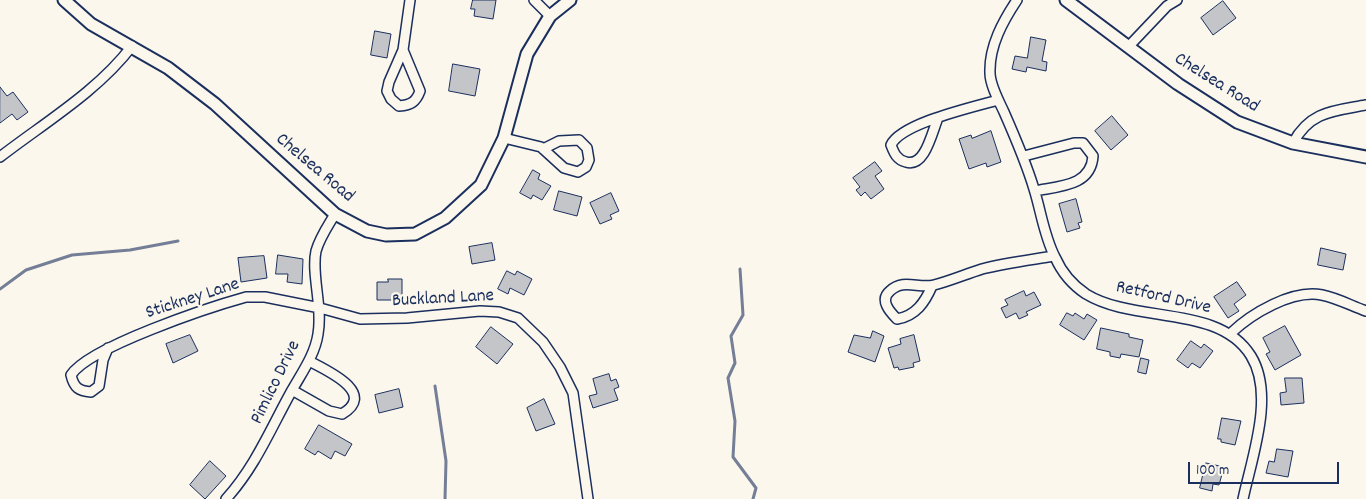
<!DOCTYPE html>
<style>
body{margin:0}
#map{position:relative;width:1366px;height:499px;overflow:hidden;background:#fbf7ec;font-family:Dekko,sans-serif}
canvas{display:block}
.scale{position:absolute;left:1188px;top:462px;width:151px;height:22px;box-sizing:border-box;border:2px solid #1b2f5e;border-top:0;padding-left:6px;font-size:15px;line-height:18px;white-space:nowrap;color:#1b2f5e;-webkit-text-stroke:4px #fbf7ec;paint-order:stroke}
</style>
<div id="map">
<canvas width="1366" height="499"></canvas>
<div class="scale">100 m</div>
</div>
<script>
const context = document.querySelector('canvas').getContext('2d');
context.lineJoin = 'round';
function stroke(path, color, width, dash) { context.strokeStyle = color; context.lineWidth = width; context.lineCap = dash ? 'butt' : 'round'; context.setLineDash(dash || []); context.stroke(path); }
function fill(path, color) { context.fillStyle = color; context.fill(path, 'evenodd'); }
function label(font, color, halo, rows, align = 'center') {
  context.font = font + ' Dekko,sans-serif'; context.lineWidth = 4.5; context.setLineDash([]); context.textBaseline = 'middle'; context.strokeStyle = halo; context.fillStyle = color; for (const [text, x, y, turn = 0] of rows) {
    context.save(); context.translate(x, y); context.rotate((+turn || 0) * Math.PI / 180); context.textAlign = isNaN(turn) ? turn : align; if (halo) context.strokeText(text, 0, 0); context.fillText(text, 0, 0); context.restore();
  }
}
const stream = new Path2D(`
 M740 269 743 315 731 336 735 363 728 378 735 421 733 457 756 488 753 499
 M0 289 26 270 72 255 130 250 178 241
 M435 386 446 461 445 499`);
const building = new Path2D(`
 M473 0H496L493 19 474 16 475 9H471Z
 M1223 1 1236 18 1213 35 1201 18Z
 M375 31 391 34 387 58 371 55Z
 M1031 37 1046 40 1042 61 1047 62 1046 71 1027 67 1026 72 1012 69 1015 56 1027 58Z
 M453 64 480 69 475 96 449 91Z
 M0 87 7 96 13 92 28 112 17 120 12 114 0 123Z
 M1112 116 1128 135 1111 150 1095 131Z
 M991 131 1001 162 987 167 986 163 969 169 959 139 971 135 972 138Z
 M875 162 882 171 875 176 884 189 871 199 865 192 861 196 856 190 860 187 853 178Z
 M533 170 540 174 538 179 551 186 542 200 533 195 531 199 520 193Z
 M559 191 582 197 577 216 554 210Z
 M611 193 619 211 610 215 612 219 600 224 590 203Z
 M1076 199 1082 222 1078 223 1080 228 1067 232 1059 204Z
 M492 243 495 260 472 264 469 247Z
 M1321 248 1346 254 1343 270 1318 265Z
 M278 255 303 259 302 284 287 282 288 274H276Z
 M264 256 267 278 241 282 238 258Z
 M507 271 515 275 517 271 532 279 524 295 510 288 508 294 498 289Z
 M388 279H402V300H377V282H388Z
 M1237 282 1246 295 1234 304 1239 311 1228 318 1214 297Z
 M1024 291 1026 296 1034 292 1041 305 1026 312 1028 315 1019 319 1016 313 1006 318 1001 308 1008 305 1005 300Z
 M1067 313 1073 316 1075 313 1084 319 1087 314 1097 320 1084 340 1060 325Z
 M1285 326 1301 355 1275 370 1266 354 1270 352 1263 338Z
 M491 327 513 344 497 364 476 347Z
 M1101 328 1129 334V337L1143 340 1139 357 1121 354 1120 358 1110 356V352L1097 349Z
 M873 331 884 336 875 362 848 352 854 335 870 338Z
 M190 335 198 351 173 363 166 344Z
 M914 335 920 361 913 363 914 367 899 370 898 367 894 368 888 348 901 344 900 339Z
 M1191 341 1201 348 1204 344 1213 351 1200 368 1192 363 1188 368 1177 360Z
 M1141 358 1149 360 1146 374 1138 372Z
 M609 374 611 381 616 379 619 387 614 389 618 400 593 408 589 396 597 394 593 379Z
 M1285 378H1302L1304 403 1281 405 1280 393 1286 392Z
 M399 389 403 407 379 413 375 395Z
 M544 399 555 424 536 431 527 408Z
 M1222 418 1241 421 1235 445 1221 442V439H1218Z
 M319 425 352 444 345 456 335 451 331 459 318 451 315 455 305 449Z
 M1277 449 1293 451 1288 477 1266 473 1269 461 1274 462Z
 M210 461 226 476 205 499 190 485Z
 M1206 463 1224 467 1219 485 1213 484 1212 491 1200 488Z`);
const minor = new Path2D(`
 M534 0 550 16
 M1017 0C1003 21 989 46 990 73 990 85 999 101 1004 112 1015 137 1026 162 1034 189 1041 211 1044 236 1055 257 1062 273 1071 284 1086 294 1135 324 1219 304 1251 356 1275 395 1252 457 1243 499
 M1129 46 1167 6 1177 0
 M403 50 420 91C416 102 411 105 399 106L391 99 387 91 389 82 403 50 410 0
 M938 118C932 132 925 168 906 162 897 160 894 153 891 145 901 123 974 107 998 100
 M504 138 541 147 564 168 578 172 586 167 589 160 587 148 579 140 559 141 543 149
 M1293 143C1310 111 1334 111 1366 105
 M1024 156 1074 143H1083L1093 156C1091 186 1060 186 1035 191
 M0 157C44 123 98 91 132 46
 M932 286C925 302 916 316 897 319 890 312 879 300 890 291 903 278 919 289 934 285 950 281 966 274 982 269 1005 263 1030 260 1054 256
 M1231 333C1251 314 1292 289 1322 295 1337 298 1352 306 1366 311
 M108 348 103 360 99 386 91 392C79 391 74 388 71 375 89 347 210 307 246 297H265L320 308 360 319 407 318 480 311 499 312 518 318 543 342 560 367 573 393 588 499
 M292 390 329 411 342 414C378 393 326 370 309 361
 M226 499C255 467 270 430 291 392 301 374 315 355 318 334 323 307 311 274 316 251 320 237 328 226 335 214`);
const tertiary = new Path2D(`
 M64 0 91 24 168 68 215 104 335 214 367 231 386 235 415 234 445 218 481 185 504 138 527 54 550 16 570 0
 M1066 0 1178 84 1237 122 1293 143 1366 157`);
const streetNames = [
 ["Chelsea Road",1216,84,32],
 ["Chelsea Road",314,169,40],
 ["Retford Drive",1163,299,13],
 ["Stickney Lane",193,300,-18],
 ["Buckland Lane",443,300,-3],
 ["Pimlico Drive",277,383,-64]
];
stroke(stream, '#747e96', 3);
fill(building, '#c3c5c9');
stroke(building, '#1b2f5e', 1);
stroke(minor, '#1b2f5e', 12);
stroke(tertiary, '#1b2f5e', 15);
stroke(minor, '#fbf7ec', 9);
stroke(tertiary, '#fbf7ec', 11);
label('19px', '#1b2f5e', '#fbf7ec', streetNames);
</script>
